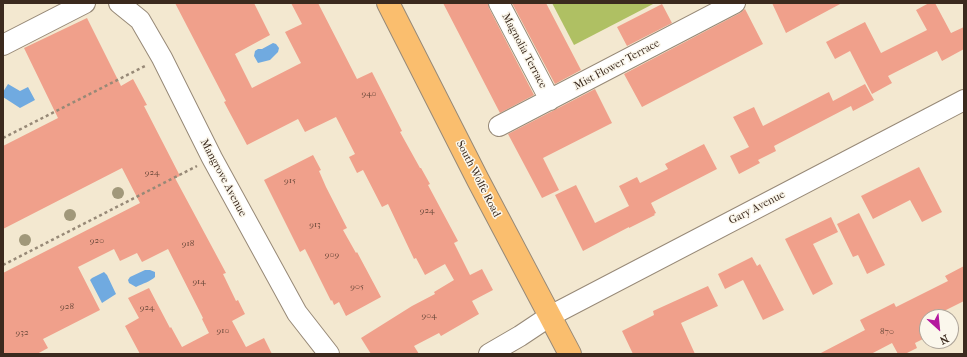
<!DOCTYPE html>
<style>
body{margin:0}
#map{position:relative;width:967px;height:357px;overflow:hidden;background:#f3e8d0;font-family:"IM FELL French Canon",serif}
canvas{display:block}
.frame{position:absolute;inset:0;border:4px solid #3b2a1e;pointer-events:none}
.north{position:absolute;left:919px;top:309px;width:40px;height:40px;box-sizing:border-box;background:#fbf7ec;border:1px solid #aea59a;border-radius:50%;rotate:153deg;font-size:11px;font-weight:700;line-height:16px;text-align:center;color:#3b2a1e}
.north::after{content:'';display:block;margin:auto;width:14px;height:18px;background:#b5179e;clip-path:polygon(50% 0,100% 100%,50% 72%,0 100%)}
</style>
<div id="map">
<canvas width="967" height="357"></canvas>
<div class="frame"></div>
<div class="north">N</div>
</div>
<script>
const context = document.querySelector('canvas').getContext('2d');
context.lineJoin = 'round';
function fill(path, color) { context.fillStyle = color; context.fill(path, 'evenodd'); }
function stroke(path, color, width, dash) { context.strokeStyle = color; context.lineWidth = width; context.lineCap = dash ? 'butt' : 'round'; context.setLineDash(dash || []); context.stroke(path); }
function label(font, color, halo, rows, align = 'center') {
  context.font = font + ' "IM FELL French Canon",serif'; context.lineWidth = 3; context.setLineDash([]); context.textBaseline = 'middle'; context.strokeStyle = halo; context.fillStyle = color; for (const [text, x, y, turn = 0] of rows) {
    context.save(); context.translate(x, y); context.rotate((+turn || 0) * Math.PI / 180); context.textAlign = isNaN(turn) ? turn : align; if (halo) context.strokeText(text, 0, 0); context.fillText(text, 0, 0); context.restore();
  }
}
const green = new Path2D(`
 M552 3H655L574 45Z`);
const water = new Path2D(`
 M273 43 276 44 279 48 278 52 270 60 258 63 254 56 255 51 258 49H262Z
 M8 84 20 91 28 87 35 100 20 108 3 97V92Z
 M145 270H150L155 272V277C151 281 142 284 136 287L129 283 128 280 130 277Z
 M104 272 107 275 116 294 102 303 90 280 92 278Z`);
const building = new Path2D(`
 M175 3H254L270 35 235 54 252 88 301 63 285 32 302 24 291 3H318L357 79 372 72 402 131 400 132 420 168H421L430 184 428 185 458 241 454 243 470 275 482 269 493 290 472 301 479 314 441 336 439 333 414 346 419 354H371L361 338 412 306 435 294 434 292 454 280 445 264 425 275 416 258 414 259 388 204 382 207 363 170 357 173 349 157 355 154 336 117 305 132 298 119 247 145 224 102 226 101Z
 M443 3H488L489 8 534 95 500 113Z
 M512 3H546L581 70 555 84Z
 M772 3H842L786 33Z
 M929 3H935L951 33 964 27V49L942 61 937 51 888 76 892 83 872 94 850 51 835 59 826 42 865 22 881 53 927 30 916 10Z
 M662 4 672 23 627 46 617 27Z
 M745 9 763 44 642 107 624 74 740 13Z
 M87 18 121 86 133 79 147 105 144 106 180 176 175 178 226 273 223 274 236 301 238 300 245 314 232 321 246 347 264 338 272 354H140L125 326 139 318 128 298 149 288 170 328 171 327 182 347 209 333 202 319 203 318 168 249 142 262 137 253 120 261 114 249 78 267 100 310 43 339 48 348 37 354H3V273L140 203 122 168 3 229V146L58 118 24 48Z
 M865 84 874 100 853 111 851 106 774 146 776 151 758 160 760 163 739 174 730 156 749 147 733 117 754 107 763 126 829 92 833 101Z
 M595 89 612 123 543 158 559 190 542 198 508 134Z
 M704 144 717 169 651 203 656 213 654 214 655 215 629 228V227L583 251 555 195 576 185 595 223 629 206 619 186 637 177 640 183 668 169 665 164Z
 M313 155 321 170 319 171 326 187 347 228 343 230 356 253 357 252 381 297 346 316 339 302 334 305 332 300 331 301 305 249 300 252 264 180Z
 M919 167 942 212 922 222 910 200 873 219 861 196Z
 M859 213 885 265 867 274 858 255 853 257 837 224Z
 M831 217 838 232 813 244 833 284 813 295 785 239Z
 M752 257 757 266 760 264 784 310 763 320 743 280 725 289 718 274Z
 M964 266V301L932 317H927V337L915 343 917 348 905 354H898L892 343 871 354H819L865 330 860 320 894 303 896 307 948 281 945 276Z
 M708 286 718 306 681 323 695 354H633L622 331 654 315 653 311Z`);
const path = new Path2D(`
 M3 138 145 66
 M3 265 197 166`);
const minor = new Path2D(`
 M119 3 140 20 162 58 212 158 297 313 329 354
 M499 3 550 100
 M3 45 85 3
 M499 126 735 3
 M489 354 520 336 550 316 964 100`);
const major = new Path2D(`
 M388 3 478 180 570 354`);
const trees = [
 [118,193],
 [70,215],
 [25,240]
];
const numberNames = [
 ["940",369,94],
 ["924",152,173],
 ["915",290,181],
 ["924",427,211],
 ["913",315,225],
 ["920",97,241],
 ["918",188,244],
 ["909",332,255],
 ["914",199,282],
 ["905",357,287],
 ["928",67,307],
 ["924",147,308],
 ["904",429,316],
 ["910",223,331],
 ["870",887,332],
 ["932",22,333]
];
const streetNames = [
 ["Magnolia Terrace",524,51,62],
 ["Mist Flower Terrace",617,65,-28],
 ["Mangrove Avenue",223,178,62],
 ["South Wolfe Road",478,179,63],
 ["Gary Avenue",757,208,-27]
];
fill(green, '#afc063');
fill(water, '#70aae0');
fill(building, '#f0a08b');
stroke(minor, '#978977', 22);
stroke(major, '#978977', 24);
stroke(path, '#978977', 2.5, [3, 3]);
stroke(minor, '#fff', 20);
stroke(major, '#fabe6e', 22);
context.fillStyle = '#a1987a';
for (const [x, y] of trees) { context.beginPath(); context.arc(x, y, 6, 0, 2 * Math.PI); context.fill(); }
label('9px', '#684839', null, numberNames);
label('11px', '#3b2a1e', '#fbf7ec', streetNames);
</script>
